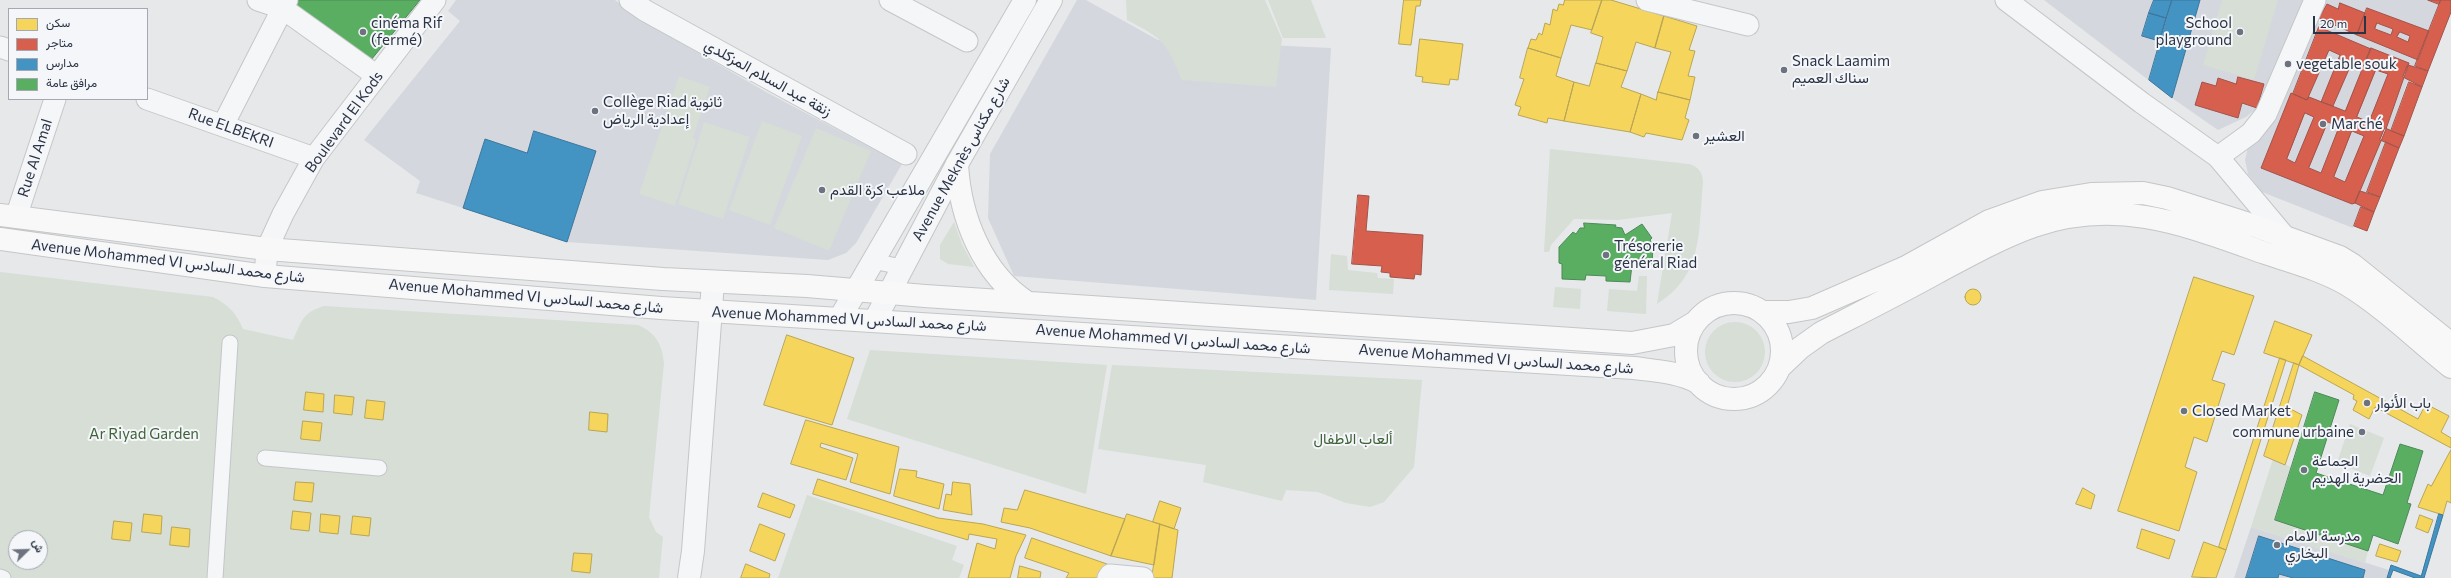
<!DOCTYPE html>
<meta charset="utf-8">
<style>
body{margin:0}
#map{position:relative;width:2451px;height:578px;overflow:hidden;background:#e6e8ea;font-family:Commissioner,Vazirmatn,sans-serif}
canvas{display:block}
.legend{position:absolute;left:8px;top:8px;width:140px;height:92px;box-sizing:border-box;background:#f4f6f9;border:1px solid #a4a8b1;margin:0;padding:5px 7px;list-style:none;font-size:12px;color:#2b3445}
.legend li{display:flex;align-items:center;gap:8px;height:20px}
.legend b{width:20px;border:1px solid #a4a8b1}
.north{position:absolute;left:8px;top:530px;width:40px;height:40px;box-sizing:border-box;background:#f4f6f9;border:1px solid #a4a8b1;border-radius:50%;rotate:67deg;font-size:11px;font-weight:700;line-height:16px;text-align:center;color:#2b3445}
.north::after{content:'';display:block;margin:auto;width:14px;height:18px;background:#6c737f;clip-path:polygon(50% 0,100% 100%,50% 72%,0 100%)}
.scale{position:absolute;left:2313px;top:16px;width:53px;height:18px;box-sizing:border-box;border:2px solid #2b3445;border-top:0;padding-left:5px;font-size:12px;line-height:14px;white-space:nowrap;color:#2b3445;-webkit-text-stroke:3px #f4f6f9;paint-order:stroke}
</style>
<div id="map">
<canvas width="2451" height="578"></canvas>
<ul class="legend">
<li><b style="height:11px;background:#f6d55c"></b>سكن</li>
<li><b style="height:11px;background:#d6604d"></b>متاجر</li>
<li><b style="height:11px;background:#4393c3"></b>مدارس</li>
<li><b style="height:11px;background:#5aae61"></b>مرافق عامة</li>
</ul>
<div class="north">ش</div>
<div class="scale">20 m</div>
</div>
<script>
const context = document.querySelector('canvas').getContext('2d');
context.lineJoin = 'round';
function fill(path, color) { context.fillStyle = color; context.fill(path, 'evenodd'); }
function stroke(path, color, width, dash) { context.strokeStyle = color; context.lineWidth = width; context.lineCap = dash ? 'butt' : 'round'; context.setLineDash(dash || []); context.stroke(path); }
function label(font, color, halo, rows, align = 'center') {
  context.font = font + ' Commissioner,Vazirmatn,sans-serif'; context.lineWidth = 4; context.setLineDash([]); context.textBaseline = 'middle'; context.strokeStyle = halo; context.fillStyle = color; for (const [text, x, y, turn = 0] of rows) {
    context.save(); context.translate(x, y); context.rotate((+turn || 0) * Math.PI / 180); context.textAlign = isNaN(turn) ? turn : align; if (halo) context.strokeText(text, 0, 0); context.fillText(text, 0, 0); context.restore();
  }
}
const built = new Path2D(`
 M456 0H615L638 18 766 92 902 164 856 243 846 253 828 260 567 242 596 151 534 131 527 153 485 139 463 208 416 193 420 181 364 140 460 21 448 11Z
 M1077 0H1086L1158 40 1331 48 1316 300 1014 276 988 218 990 154Z
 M2044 0H2441L2410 80 2407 82 2391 131 2353 228 2262 192 2248 174 2245 160 2257 108 2246 117 2218 130 2172 98Z
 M2251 527 2389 570 2387 578H2234Z`);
const green = new Path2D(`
 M1126 0H1265L1282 39 1276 87 1182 80C1165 41 1165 40 1127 20Z
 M1268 0H1311L1326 38H1283Z
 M2222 0H2278L2254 80 2203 65Z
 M679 76 710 87 693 138 696 140 675 206 639 194Z
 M762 121 802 136 770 225 729 210Z
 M704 122 750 137 723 219 678 204Z
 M816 128 871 151 829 251 774 228Z
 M1550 149 1689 164C1699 167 1703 173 1703 183 1698 232 1704 275 1657 304L1672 213 1618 220 1574 219 1551 245 1549 252H1544Z
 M954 222 962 244 974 267 948 264 940 259V245Z
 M1331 254 1347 256 1348 270 1377 273 1378 278 1394 279 1393 294 1329 290Z
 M0 272 213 297C229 305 236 313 243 329L293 340C302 321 302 313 324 306L638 325C656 333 662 344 664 363L649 517 656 532 663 537 659 578H0ZM16 538H40V562H16Z
 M1639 276H1647L1646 314 1607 311 1609 289 1637 291Z
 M1555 287 1581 289 1580 309 1553 307Z
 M1705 352a30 30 0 1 1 60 0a30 30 0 1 1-60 0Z
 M870 350 1107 365 1086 494 847 419Z
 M1112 365 1422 380 1414 467 1384 502 1370 507 1346 503 1318 492 1286 490 1282 501 1203 482 1206 465 1098 449Z
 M2350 424 2384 438 2370 476 2337 463Z
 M2273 459 2291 467 2275 520 2368 551 2365 563 2251 527Z
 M807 495 957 546 952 560 964 565 959 578H778Z`);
const homes = new Path2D(`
 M1404 0H1421L1420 6H1416L1411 45 1399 44Z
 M1565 0H1602L1592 30 1571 25 1561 58 1528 48 1531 39 1536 40 1539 33 1542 35 1545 23 1550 25 1553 9 1557 11 1559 4 1563 5Z
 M1602 0H1611L1664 16 1655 48 1636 42 1627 71 1596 63 1603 37 1591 33Z
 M1664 16 1697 26 1689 50 1695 51 1688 76 1695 77 1690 100 1658 92 1671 52 1655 48Z
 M1420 39 1463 44 1458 80 1450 79 1449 85 1422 82 1423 77 1416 76Z
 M1528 48 1561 58 1556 76 1574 82 1564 121 1548 118 1547 123 1518 115 1521 107 1515 105 1524 79 1520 78Z
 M1596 63 1627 71 1621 87 1641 94 1630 132 1564 121 1574 82 1589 86Z
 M1658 92 1690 100 1685 118 1689 120 1682 140 1646 133 1644 137 1630 132 1641 94 1656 100Z
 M2194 277 2254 296 2234 355 2222 351 2212 380 2225 384 2207 442 2194 437 2185 467 2197 472 2179 531 2118 511Z
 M1965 297a8 8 0 1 1 16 0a8 8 0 1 1-16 0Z
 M2275 321 2312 335 2299 365 2264 353Z
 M787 335 854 358 832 425 764 405Z
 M2303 356 2418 419 2426 404 2449 416 2441 432 2451 438V448L2375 407 2369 419 2353 410 2357 401 2353 399 2354 395 2299 365Z
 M2280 358 2286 360 2226 550 2219 547Z
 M2294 363 2299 365 2287 407 2302 415 2285 465 2264 456Z
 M306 392 324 394 323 412 304 410Z
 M335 395 354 397 352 415 334 413Z
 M367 400 385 402 383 420 365 418Z
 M590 412 608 414 607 432 589 430Z
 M806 420 899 447 890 494 850 482 858 454 821 443 820 447 853 458 846 480 791 464Z
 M303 421 322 423 320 441 301 439Z
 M2451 450V503L2447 501 2443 515 2418 507 2428 484 2431 486Z
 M900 469 917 471 916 477 944 484 939 509 894 496Z
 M818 479 938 518 983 524 1026 535 1016 556 1010 578H968L977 543 995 549 997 539 969 534 968 540 813 494Z
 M296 482 314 483 312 502 294 500Z
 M953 482 970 484 972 515 943 510 946 494 951 495Z
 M2083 488 2095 495 2091 509 2076 504Z
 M1025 490 1125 519 1111 556 1030 528 1001 522 1004 508 1017 510Z
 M763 493 795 505 790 518 758 507Z
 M1160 501 1181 508 1174 529 1153 522Z
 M293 511 311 513 309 531 291 529Z
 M144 514 162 516 161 534 142 532Z
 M321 514 340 516 338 534 320 532Z
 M1127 514 1160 524 1154 565 1111 556Z
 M2420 515 2433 520 2428 533 2416 528Z
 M353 516 371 518 369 536 351 534Z
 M114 521 132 523 130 541 112 539Z
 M760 524 785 534 775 561 750 551Z
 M1160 524 1178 530 1172 578H1152Z
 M172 527 190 529 189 547 170 545Z
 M2142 529 2175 540 2169 559 2137 548Z
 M1032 538 1107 564 1103 578H1066L1069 573 1025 558Z
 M2204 542 2226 550 2216 578 2192 577Z
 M2380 544 2401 551 2397 562 2376 556Z
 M574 553 592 554 590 573 572 571Z
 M746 564 770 574 769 578H741Z
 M1020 566 1041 572 1040 578H1018Z`);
const shops = new Path2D(`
 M2428 0H2441L2439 4Z
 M2441 0H2451V12L2428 71 2415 66Z
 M2340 3 2365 13 2357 35 2319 18 2327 4 2338 9Z
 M2367 8 2429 31 2418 60 2357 35ZM2377 23 2393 29 2391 35 2375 29ZM2400 32 2410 36 2408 42 2397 37Z
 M2319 27 2371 49 2364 65 2353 60 2333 106 2321 102 2340 55 2329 50 2307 100 2293 94Z
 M2371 48 2409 63 2386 129 2355 203 2352 204 2261 168 2291 93 2307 100 2309 97 2345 111ZM2376 70 2388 74 2369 122 2357 117ZM2305 113 2314 117 2295 163 2287 159ZM2328 122 2339 127 2321 173 2309 168ZM2352 131 2364 136 2345 182 2334 177Z
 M2408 65 2428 71 2422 87 2403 77Z
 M2238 77 2264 84 2257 108 2242 103 2238 118 2195 105 2202 82 2216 86 2218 78 2236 84Z
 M2409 82 2422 87 2404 136 2391 131Z
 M2385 128 2404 136 2399 148 2380 140Z
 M2386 142 2399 148 2380 197 2367 192Z
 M2360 191 2380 197 2374 212 2355 203Z
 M1358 195 1369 196 1366 231 1423 235 1421 275 1415 274 1414 279 1390 277V273L1381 272 1382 266 1352 264Z
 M2361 207 2374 212 2367 231 2354 226Z`);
const schools = new Path2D(`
 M2154 0H2172L2166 18 2149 13Z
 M2172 0H2200L2172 98 2149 80Z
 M2149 13 2166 18 2159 41 2142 36Z
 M534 131 596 151 567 242 463 208 485 139 527 153Z
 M2439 514 2443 515 2424 578H2415L2393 570 2390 578H2387L2391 565 2421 576Z
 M2259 536 2365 570 2363 578H2293L2279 574 2278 578H2246Z`);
const public = new Path2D(`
 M294 0H420L371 60 292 4Z
 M1584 223 1616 225 1615 227 1622 228 1625 235 1642 224 1652 238 1650 240 1653 245 1652 266 1632 265 1630 282 1606 281V276L1586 275 1585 280 1562 279V264L1559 263V247L1573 232 1576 234 1580 228H1584Z
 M2315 392 2339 400 2316 473 2383 495 2400 444 2423 451 2407 503 2411 504 2398 544 2373 535 2368 551 2275 520Z`);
const pedestrian = new Path2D(`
 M873 261 901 267
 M265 458 379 468
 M0 577 3 578
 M215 578 230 343`);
const minor = new Path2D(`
 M258 0 282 8 377 76
 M630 0 646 11 906 154
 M890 0 967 41
 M1647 0 1748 25
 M2006 0 2142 103 2218 157 2285 237
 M0 47 9 50
 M147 99 314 158
 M223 125 287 0
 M2218 157 2251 133 2266 114 2315 0
 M16 217 55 99
 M265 276 267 249 283 214 314 158 435 0
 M1108 578 1110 575 1143 578`);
const tertiary = new Path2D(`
 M840 318 1025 0
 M875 320 957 164 1051 0
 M689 578 693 551 713 282`);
const secondary = new Path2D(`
 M957 164C960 217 982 274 1028 303
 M0 215 267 249 663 279 807 286 925 296 1632 343 1674 335 1694 323
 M0 239 265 276 661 308 1634 368C1656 371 1679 372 1699 383
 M1686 351a48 48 0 1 1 96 0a48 48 0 1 1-96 0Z
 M1764 312H1789L1812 308 1906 267 1989 221 2042 202 2091 194 2143 193 2167 198 2255 226 2340 257 2353 265 2451 344
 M1780 367 1800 348 1821 333C1860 313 1898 294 1936 273 1968 256 2000 238 2034 226 2118 197 2186 225 2265 253 2292 262 2322 270 2346 284 2384 307 2417 340 2451 367`);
const markers = [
 [363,32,4,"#6c737f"],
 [2240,32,4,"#6c737f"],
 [2288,64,4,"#6c737f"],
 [1784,70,4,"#6c737f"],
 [595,111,4,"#6c737f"],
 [2323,124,4,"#6c737f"],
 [1696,136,4,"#6c737f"],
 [822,190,4,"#6c737f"],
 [1606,255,4,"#6c737f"],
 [2367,403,4,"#6c737f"],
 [2184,411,4,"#6c737f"],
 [2362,432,4,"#6c737f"],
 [2304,470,4,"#6c737f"],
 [2277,545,4,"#6c737f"]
];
const poiNames = [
 ["cinéma Rif",371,23],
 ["(fermé)",371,40],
 ["School",2232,23,"right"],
 ["playground",2232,40,"right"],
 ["Snack Laamim",1792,61],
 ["سناك العميم",1792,78],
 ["vegetable souk",2296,64],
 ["Collège Riad ثانوية",603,102],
 ["إعدادية الرياض",603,119],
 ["Marché",2331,124],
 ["العشير",1704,136],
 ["ملاعب كرة القدم",830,190],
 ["Trésorerie",1614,246],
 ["général Riad",1614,263],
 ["باب الأنوار",2375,403],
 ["Closed Market",2192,411],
 ["commune urbaine",2354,432,"right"],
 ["الجماعة",2312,461],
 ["الحضرية الهديم",2312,478],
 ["مدرسة الامام",2285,536],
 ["البخاري",2285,553]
];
const streetNames = [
 ["زنقة عبد السلام المزكلدي",768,78,29],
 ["Boulevard El Kods",344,122,-54],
 ["Rue ELBEKRI",231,128,20],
 ["Rue Al Amal",35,158,-72],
 ["Avenue Meknès شارع مكناس",961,159,-61],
 ["Avenue Mohammed VI شارع محمد السادس",168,261,7],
 ["Avenue Mohammed VI شارع محمد السادس",526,296,5],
 ["Avenue Mohammed VI شارع محمد السادس",849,319,3],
 ["Avenue Mohammed VI شارع محمد السادس",1173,339,4],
 ["Avenue Mohammed VI شارع محمد السادس",1496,359,4]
];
const parkNames = [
 ["Ar Riyad Garden",144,434],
 ["ألعاب الاطفال",1353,439]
];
fill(built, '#d4d7dd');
fill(green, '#d6ded6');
fill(homes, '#f6d55c');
stroke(homes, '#b9a555', 1);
fill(shops, '#d6604d');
stroke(shops, '#a3534b', 1);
fill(schools, '#4393c3');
stroke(schools, '#3c769d', 1);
fill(public, '#5aae61');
stroke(public, '#4c8959', 1);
stroke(pedestrian, '#c4c6c8', 17);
stroke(minor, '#c4c6c8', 23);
stroke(tertiary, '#c4c6c8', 24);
stroke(secondary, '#c4c6c8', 24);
stroke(pedestrian, '#f5f6f7', 15);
stroke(minor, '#f5f6f7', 21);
stroke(tertiary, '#f5f6f7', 22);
stroke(secondary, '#f8f8f8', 22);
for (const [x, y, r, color] of markers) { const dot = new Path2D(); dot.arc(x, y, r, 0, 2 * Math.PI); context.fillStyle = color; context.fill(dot); stroke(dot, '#f4f6f9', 1.5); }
label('15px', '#2b3445', '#f4f6f9', poiNames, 'left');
label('15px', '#2b3445', '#f4f6f9', streetNames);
label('15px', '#3f6138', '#f4f6f9', parkNames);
</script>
